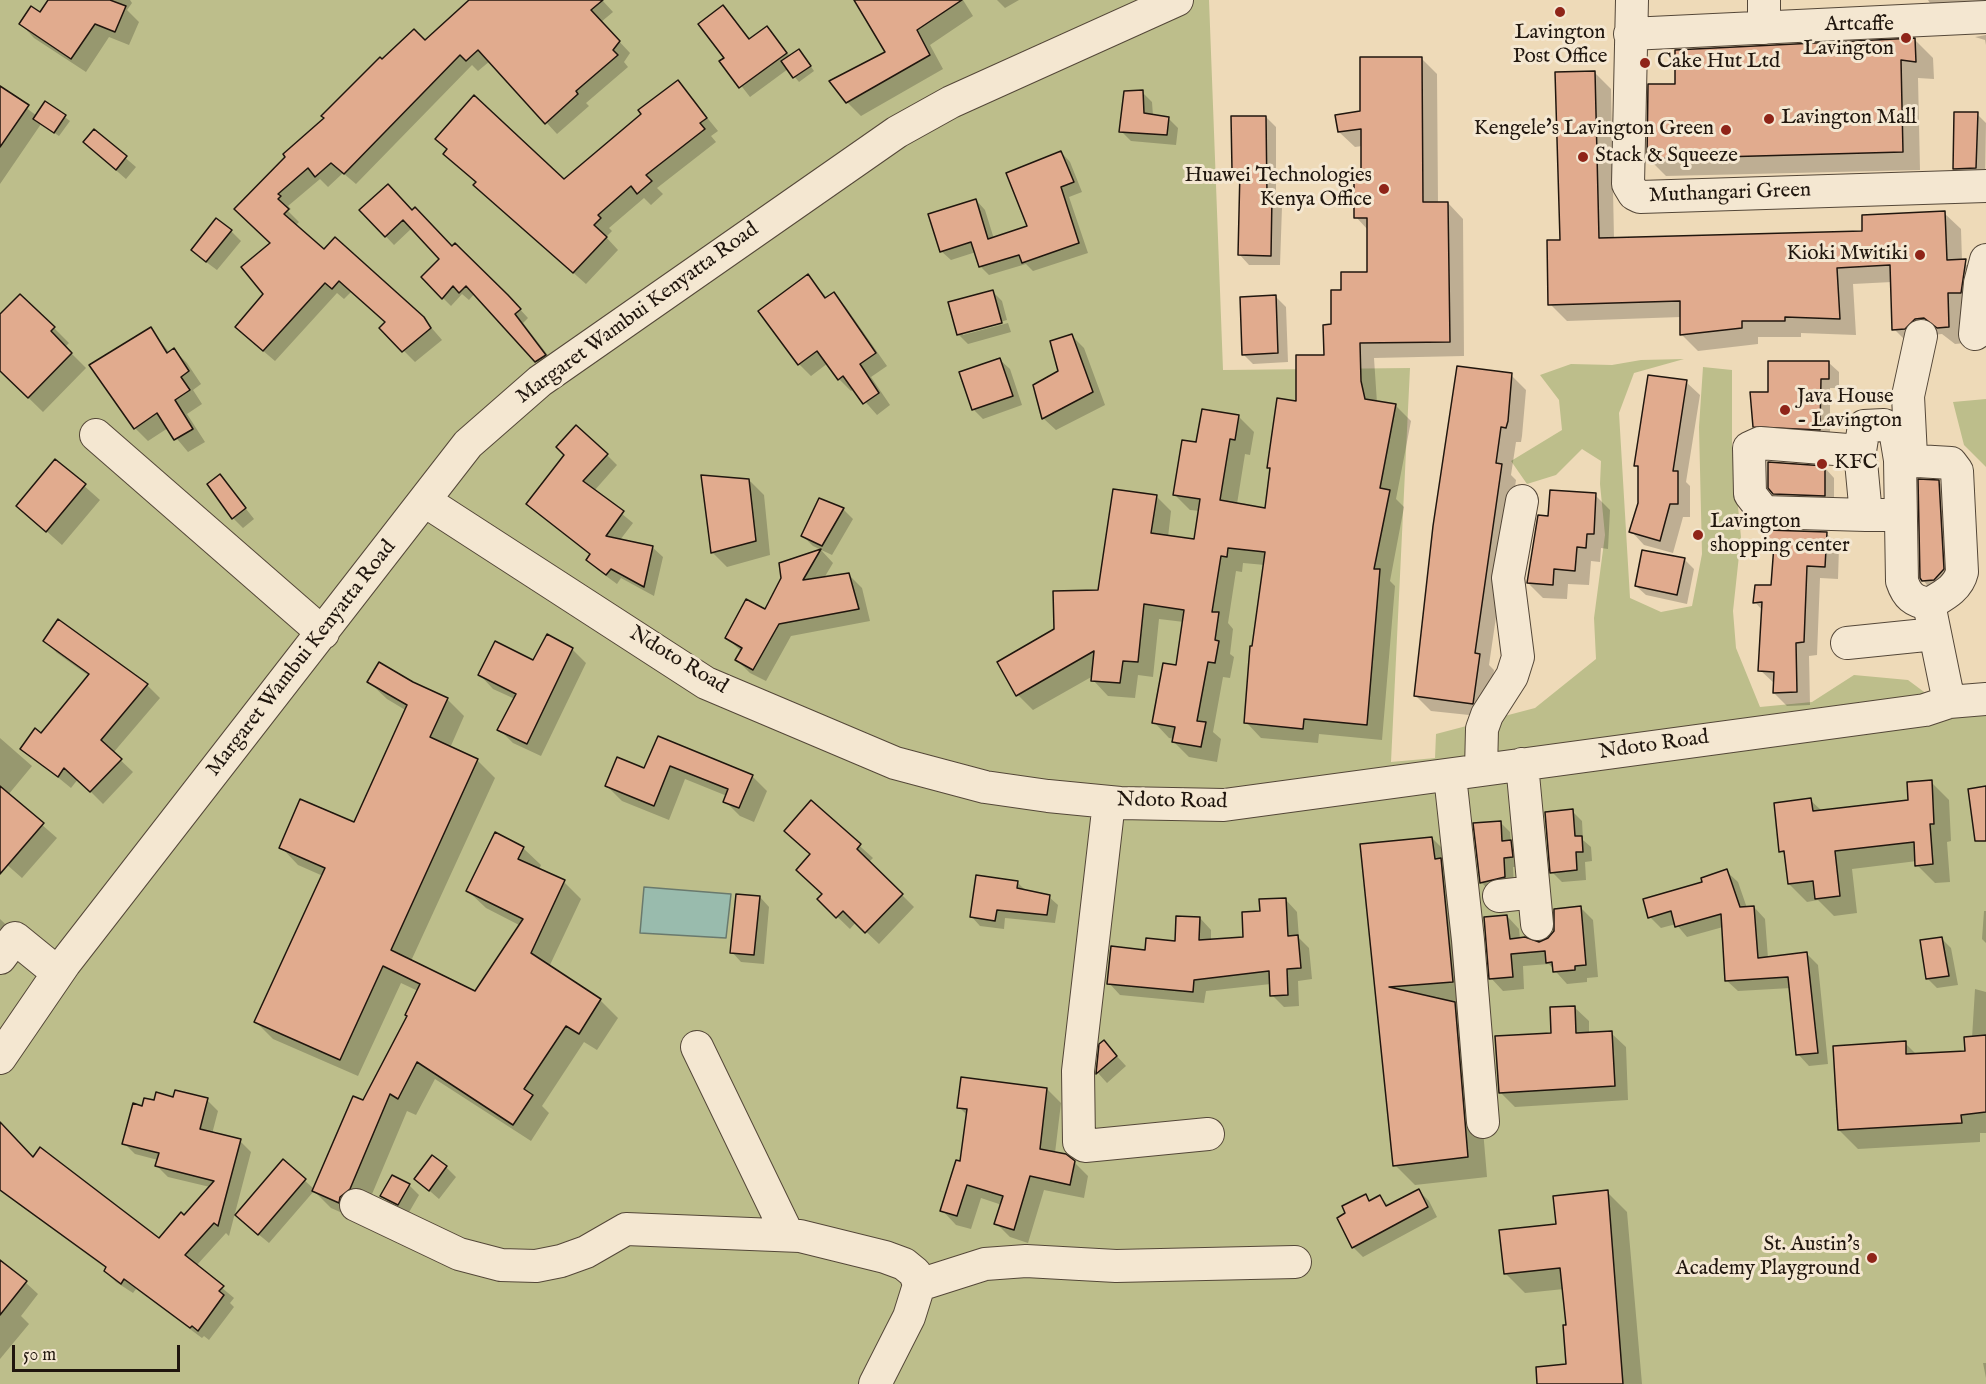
<!DOCTYPE html>
<style>
body{margin:0}
#map{position:relative;width:1986px;height:1384px;overflow:hidden;background:#eedab8;font-family:"IM FELL English",serif}
canvas{display:block}
.scale{position:absolute;left:12px;top:1345px;width:168px;height:27px;box-sizing:border-box;border:3px solid #20160e;border-top:0;padding-left:8px;font-size:18px;line-height:21px;white-space:nowrap;color:#20160e;-webkit-text-stroke:4px #f4e7d1;paint-order:stroke}
</style>
<div id="map">
<canvas width="1986" height="1384"></canvas>
<div class="scale">50 m</div>
</div>
<script>
const context = document.querySelector('canvas').getContext('2d');
context.lineJoin = 'round';
function fill(path, color) { context.fillStyle = color; context.fill(path, 'evenodd'); }
function stroke(path, color, width, dash) { context.strokeStyle = color; context.lineWidth = width; context.lineCap = dash ? 'butt' : 'round'; context.setLineDash(dash || []); context.stroke(path); }
function label(font, color, halo, rows, align = 'center') {
  context.font = font + ' "IM FELL English",serif'; context.lineWidth = 6; context.setLineDash([]); context.textBaseline = 'middle'; context.strokeStyle = halo; context.fillStyle = color; for (const [text, x, y, turn = 0] of rows) {
    context.save(); context.translate(x, y); context.rotate((+turn || 0) * Math.PI / 180); context.textAlign = isNaN(turn) ? turn : align; if (halo) context.strokeText(text, 0, 0); context.fillText(text, 0, 0); context.restore();
  }
}
const green = new Path2D(`
 M0 0H1209L1223 370 1410 368 1391 762 1435 758 1436 734 1535 708 1596 659 1594 618 1605 535 1600 484 1601 461 1582 449 1556 475 1527 484 1511 461 1562 430 1559 400 1540 375 1571 364 1612 365 1641 360 1684 359 1634 373 1619 413 1630 598 1661 612 1692 606 1702 554 1699 427 1703 367 1732 370V446L1741 537 1733 611 1736 648 1760 707 1812 702 1854 675 1908 680 1955 715 1986 713V1384H0Z
 M1986 399V467L1964 445 1953 402Z`);
const water = new Path2D(`
 M644 887 731 894 726 938 640 933Z`);
const shadow = new Path2D(`
 M50 0H130L132 3 127 10 139 22 129 45 109 37 86 72 34 38 21 24 41 14Z
 M471 0H602L613 12 601 22 630 53 624 62 628 67 586 103 589 106 557 134 490 61 478 71 472 65 356 184 343 173 328 187 320 179 288 206 291 209 288 211 299 222 295 226 324 251 423 318 442 340 415 362 381 328 386 323 352 291 344 299 337 293 275 361 248 338 265 294 272 243 236 209 382 62 425 42Z
 M867 0H963L973 16 930 45 943 69 861 116 847 102 887 52Z
 M997 0H1019L1005 8Z
 M1928 0H1986V3L1932 6Z
 M723 7 751 40 767 28 790 56 803 55 814 71 799 82 788 69 750 97 722 61 726 58Z
 M1986 35V45L1985 40 1975 37Z
 M1915 40 1933 58 1934 79 1918 78 1920 170 1666 176 1648 158 1676 85Z
 M1421 58 1437 74 1438 203H1448L1463 219 1464 356 1374 358 1377 403 1395 405 1411 421 1396 499 1404 507 1390 581 1395 586 1382 740 1319 734 1318 743 1261 738 1246 722 1265 565 1243 563 1242 572 1236 571 1228 623 1233 629 1230 654 1234 657 1230 678 1223 677 1213 732 1221 739 1217 762 1189 757 1174 742V739L1169 738 1154 722 1177 666 1184 622 1159 619 1153 677 1138 675 1135 698 1108 696 1093 680V676L1033 710 1018 695 1055 630 1099 592 1156 496 1171 511 1168 537 1196 541 1200 511 1190 510 1175 495 1198 443 1238 416 1254 432 1250 455 1245 454 1237 504 1267 509 1271 470 1268 467 1298 403 1326 357 1343 291 1369 273 1368 230 1356 217 1362 177V146L1355 147 1339 132Z
 M1594 72 1611 89 1614 239 1864 232 1944 213 1961 229 1962 261 1982 278 1965 343 1955 344 1942 334 1932 335 1911 346 1894 329 1892 282 1853 284 1856 335 1801 333V337H1758V344L1698 351 1681 334V317L1567 321 1550 304Z
 M678 82 718 131 711 136 716 142 657 188 663 194 651 205 644 198 609 228 612 231 606 237 618 250 586 284 488 197 477 183 457 166 564 181Z
 M0 88 37 116 46 103 70 121 59 136 41 124 0 184Z
 M1142 92 1152 102 1153 116 1168 118 1178 128 1176 145 1131 141 1121 131Z
 M1977 114 1986 123 1985 178H1964L1954 168Z
 M1266 117 1276 127V202L1282 207 1280 265H1249L1240 255 1241 178 1233 170Z
 M94 131 136 167 126 179 95 152Z
 M1061 152 1070 162 1082 192 1069 197 1088 253 1033 271 1026 264 989 275 980 266 976 252 951 260 941 251 976 200 985 210 994 239 1029 227Z
 M361 210 412 212 516 305 528 318 523 323 554 363 545 370 475 293 469 300 462 294 451 306 443 298 441 259 412 228 394 245Z
 M231 231 241 241 217 270 202 259Z
 M808 276 827 298 833 294 845 306 887 366 871 377 890 405 877 415 854 389 851 391 839 379 828 363 811 376 799 364Z
 M993 292 1002 301 1007 320 963 332V335L1008 323 1011 332 968 344 959 335 950 303Z
 M1276 297 1286 307 1288 362 1253 364 1243 354Z
 M0 317 54 328 69 343 65 347 86 368 43 412 0 370Z
 M150 329 170 353 174 350 187 363 201 384 193 390 202 404 187 414 205 442 188 452 168 428 148 441 135 428Z
 M1071 335 1084 348 1105 405 1056 430 1043 418Z
 M1000 360 1010 369 1022 405 983 419 973 409Z
 M1829 363 1839 372V388H1830V439L1764 436 1754 426 1770 393Z
 M1511 375 1526 390 1522 436 1521 442H1516L1511 475 1516 480 1489 665 1494 670 1488 717 1431 711 1416 696Z
 M1686 382 1700 395 1686 482 1690 486V517H1683L1673 553 1644 545 1631 531 1639 503V468L1636 465Z
 M566 455H607L617 465 594 491 633 523 620 540 652 547 663 557 654 596 621 578 617 584 598 570 588 560 591 555 528 504Z
 M56 461 100 500 62 545 18 506Z
 M1825 468 1834 478V505L1784 503 1774 493Z
 M220 476 254 519 243 528 233 518Z
 M749 480 764 495 770 555 727 567 712 552Z
 M1939 482 1943 486 1948 574 1938 584 1927 585 1923 580Z
 M1595 495 1610 510 1608 549 1601 548 1600 562 1591 561 1589 585 1568 584 1567 599 1543 598 1528 583 1549 518Z
 M820 499 843 509 853 519 832 555 813 546 803 536Z
 M1826 533 1839 547 1838 579 1820 578 1817 655 1809 656 1810 705 1787 706 1774 693 1775 684 1760 670 1763 611 1755 602 1772 586 1775 551 1768 544Z
 M821 550 833 563 824 578 849 575 862 588 870 621 791 636 766 681 750 673 737 660 742 652 727 638 766 611 783 578 780 564Z
 M1684 559 1694 569 1687 604 1646 595 1636 586Z
 M59 621 147 685 160 698 113 753 133 772 103 804 78 779 71 788 22 748 42 735 89 676 57 653 45 641Z
 M572 649 586 663 541 756 513 743 499 729 515 699 493 689 480 675 534 662Z
 M369 682 412 683 447 699 464 716 450 748 477 760 495 778 411 961 476 993 521 926 486 908 468 891 523 848 541 865 539 870 564 882 581 899 549 967 600 1000 618 1018 597 1050 584 1042 542 1106 549 1113 531 1141 435 1079 416 1115 407 1111 367 1206 356 1219 331 1208 314 1191 269 1243 246 1224 283 1161 314 1189 364 1102 409 1016 418 991 401 983 358 1076 273 1039 256 1022 323 876 298 865 281 847 354 824 407 711 387 699Z
 M0 738 32 766 8 795 57 838 22 878 5 863 0 869Z
 M659 738 752 776 767 791 754 822 740 816 725 801 727 796 685 779 669 820 622 801 607 786 645 770Z
 M1931 782 1949 800 1951 841 1947 842 1950 882 1935 883 1917 865V861L1852 869 1857 913 1834 916 1818 900 1807 902 1789 884 1786 856 1781 851 1810 800 1822 811 1909 801Z
 M811 802 873 858 869 862 914 907 879 944 856 922 850 929 819 899 823 894 811 855 786 831Z
 M1572 811 1582 821 1583 840 1591 847 1592 861 1585 862 1586 880 1562 882 1552 872Z
 M1500 822 1510 832 1511 842 1520 852 1522 867H1513L1514 887 1491 892 1481 882Z
 M1432 838 1452 858 1473 1001 1454 1003 1474 1023 1487 1177 1415 1185 1395 1165 1361 846Z
 M1726 871 1738 882 1747 908 1754 907 1765 919 1768 958 1807 954 1818 965 1828 1064 1809 1066 1798 1054 1791 988 1738 991 1726 980 1723 927 1687 937 1676 924 1661 928 1650 917Z
 M1017 882 1027 892 1049 897 1058 905 1055 923 1005 918 1004 929 980 926 972 917Z
 M760 897 769 907 764 964 741 962 732 952Z
 M1286 900 1297 912 1299 938 1309 948 1312 979 1298 981 1299 1006 1284 1007 1272 995 1271 984 1206 991 1204 1003 1120 995 1109 983 1146 952 1176 942 1200 918 1211 930V941L1244 938 1262 913Z
 M1581 908 1593 920 1598 977 1587 978V982L1567 984 1549 964 1523 966 1524 989 1503 991 1491 978 1507 916 1519 929 1520 939 1539 943 1549 940Z
 M1984 911H1986V943L1982 939Z
 M0 919 20 938 0 960Z
 M1941 938 1951 948 1958 985 1937 988 1927 978Z
 M1975 989 1986 992V1133H1980V1142L1858 1149 1839 1130 1905 1043 1917 1055 1967 1052 1972 1038Z
 M1574 1007 1589 1021V1034L1611 1033 1626 1047 1628 1100 1515 1107 1500 1092Z
 M1101 1045 1113 1052 1126 1066 1107 1083 1098 1073Z
 M1047 1089 1061 1103 1055 1153 1074 1162 1088 1176 1084 1198 1044 1190 1028 1243 1010 1237 996 1223 1002 1205 981 1198 971 1229 956 1225 942 1210 961 1163 967 1115 959 1107Z
 M174 1099 207 1100 218 1111 212 1134 240 1141 251 1152 229 1236 226 1233 196 1266 234 1298 230 1303 234 1307 209 1340 204 1336 202 1338 136 1289 133 1293 116 1282 105 1271 107 1269 18 1204 0 1185V1134L33 1159 159 1240 184 1217 210 1187 168 1177 157 1166 158 1160 135 1154 124 1143 143 1107Z
 M446 1167 456 1177 439 1199 416 1179Z
 M409 1185 419 1195 408 1214 392 1206 382 1196Z
 M1419 1191 1429 1201 1437 1217 1363 1257 1353 1247 1347 1214 1365 1196 1371 1202 1380 1197 1389 1206Z
 M1607 1192 1627 1212 1642 1384H1539L1568 1366 1564 1289 1525 1293 1505 1273 1558 1225Z
 M0 1259 38 1294 21 1316 29 1324 0 1359Z
 M1983 1363H1986V1378Z`);
const building = new Path2D(`
 M48 0H110L126 6 115 32 95 24 71 59 19 24 31 6 40 12Z
 M469 0H603L591 10 620 41 613 50 618 55 576 91 578 94 545 124 478 50 466 61 460 55 344 174 331 163 315 177 308 168 278 194 281 196 278 199 289 209 284 214 324 249 335 237 424 317 431 328 402 352 379 328 385 322 339 281 332 289 325 283 263 351 235 327 263 294 241 267 270 243 234 209 285 157 283 154 324 118 321 116 380 57 382 59 414 29 425 40Z
 M854 0H962L917 30 930 55 846 103 829 81 885 52Z
 M723 5 749 39 767 26 787 53 739 88 719 61 724 58 698 24Z
 M1915 38 1916 62 1901 60 1903 152 1647 159 1648 84H1675V50Z
 M799 49 811 66 793 78 781 61Z
 M1360 57H1422L1423 202H1448L1450 342 1360 343 1361 381 1365 399 1396 404 1380 488 1390 490 1374 569H1380L1367 725 1304 719 1303 729 1244 723 1250 646H1252L1265 552 1228 548 1227 557 1221 556 1212 612H1219L1215 640 1219 641 1215 663 1208 662 1197 721 1206 722 1201 747 1172 742 1175 727 1152 723 1163 663 1176 665 1184 610 1144 604 1138 662 1123 661 1120 683 1091 681 1094 651 1016 696 997 662 1054 629 1053 591 1098 590 1113 489 1157 495 1151 533 1194 539 1200 499 1173 495 1182 440 1196 442 1202 409 1239 415 1235 440 1230 439 1220 500 1265 508 1270 468H1267L1277 398 1296 401V355H1324L1323 325 1331 324V290H1341V272H1367V218H1354V176H1361V129L1338 132 1335 115 1360 111Z
 M1595 71 1599 238 1862 231V215L1945 211 1947 260 1966 259 1961 293H1948L1949 327 1937 328 1924 318 1915 319 1905 329 1892 330 1890 265 1837 268 1840 319 1785 317V321H1742V328L1680 335V301L1548 305 1547 240H1560L1555 72Z
 M678 80 707 118 700 123 705 129 646 175 652 181 637 194 631 186 598 215 601 218 594 225 607 237 573 273 473 185 476 182 443 154 447 149 435 139 474 95 564 179 641 114 638 110Z
 M0 86 29 105 0 147Z
 M1143 90 1144 113 1169 117 1167 135 1119 132 1124 91Z
 M45 101 66 115 54 133 33 119Z
 M1954 112H1978L1976 168 1953 169Z
 M1231 116H1266L1267 196H1272L1271 256 1238 255 1240 170H1232Z
 M94 129 127 156 116 170 83 142Z
 M1061 151 1074 182 1061 187 1079 243 1022 263 1019 255 979 267 971 242 940 252 928 214 976 199 988 239 1027 226 1006 173Z
 M388 184 412 210 415 207 452 246 455 243 508 295 521 309 515 314 546 355 535 362 466 286 459 293 453 286 442 299 421 277 439 259 403 220 385 237 359 210Z
 M216 218 232 230 206 262 191 250Z
 M808 274 825 298 834 292 876 353 860 364 879 393 863 404 843 376 838 380 817 351 798 365 758 311Z
 M993 290 1002 323 957 335 948 302Z
 M20 294 55 327 51 331 72 353 28 398 0 371V314Z
 M1276 295 1278 353 1242 355 1240 297Z
 M151 327 167 353 174 348 189 371 181 377 190 390 175 400 193 429 174 440 157 413 134 429 89 365Z
 M1072 334 1093 392 1042 419 1033 385 1058 371 1050 341Z
 M1000 358 1013 396 972 410 959 372Z
 M1768 361H1829V379H1821L1820 430 1753 427 1750 392H1768Z
 M1457 366 1512 373 1508 421 1506 428 1501 427 1496 463 1502 464 1475 653 1480 654 1473 704 1414 696 1433 526Z
 M1648 375 1687 380 1673 471H1678V504H1670L1660 541 1629 532 1638 503V466H1634Z
 M576 425 608 454 583 481 624 511 606 536 653 546 644 587 611 569 606 575 586 560 590 554 526 504 564 455 556 447Z
 M55 459 86 484 46 532 16 506Z
 M1768 462 1825 466V496L1773 494 1768 488Z
 M220 474 246 508 232 519 207 484Z
 M701 475 749 479 756 541 711 553Z
 M1918 479 1939 480 1944 569 1934 580 1922 581 1920 578Z
 M1550 490 1596 493 1594 534H1587L1586 548 1577 547 1575 571 1554 569 1553 585 1527 583 1538 515 1548 516Z
 M819 498 844 508 822 546 801 536Z
 M1767 530 1827 532 1825 567 1807 566 1804 642 1796 643 1797 692 1773 693 1774 672 1758 671 1762 602 1753 603 1755 585H1771L1774 545H1767Z
 M821 549 803 580 849 573 859 609 779 624 753 670 735 660 742 648 725 638 746 599 765 609 781 578 779 563Z
 M1642 550 1685 558 1677 595 1635 586Z
 M58 619 148 684 101 740 122 759 90 792 64 768 58 777 20 749 35 728 41 733 89 674 43 641Z
 M547 634 573 648 527 744 497 730 516 694 478 675 495 641 533 660Z
 M379 662 413 682 448 698 430 737 478 759 391 950 475 991 523 919 466 891 495 832 524 847 518 859 565 880 531 953 601 999 579 1034 566 1026 524 1089 533 1095 513 1125 417 1062 398 1099 390 1094 350 1189 340 1197 339 1203 312 1191 353 1096 363 1100 407 1016 405 1015 420 984 383 966 340 1060 254 1022 325 868 279 848 300 799 354 822 407 705 367 682Z
 M658 736 753 775 739 808 723 802 728 789 670 766 654 806 605 786 617 757 644 768Z
 M1932 780 1934 824H1930L1933 864 1915 866 1914 842 1835 851 1840 896 1815 899 1813 881 1788 884 1784 851 1779 852 1774 803 1811 798 1813 811 1908 800 1907 782Z
 M0 786 44 823 0 874Z
 M1986 786V841H1975L1968 789Z
 M811 800 861 844 857 849 903 894 865 933 843 911 836 918 817 899 822 894 796 870 810 854 784 831Z
 M1573 809 1575 836H1582L1583 852H1576L1577 870 1550 873 1545 812Z
 M1501 821 1502 841 1511 840 1513 857 1504 858 1505 877 1480 883 1473 823Z
 M1432 837 1435 859 1441 858 1453 982 1389 987 1455 1002 1468 1157 1393 1166 1360 844Z
 M1727 869 1740 907 1754 906 1758 958 1807 952 1818 1053 1796 1055 1788 977 1725 981 1721 914 1675 927 1671 911 1648 918 1643 899 1702 882 1701 878Z
 M976 875 1018 881 1017 888 1050 895 1047 915 997 910 995 921 970 917Z
 M736 894 760 896 754 955 730 953Z
 M1286 898 1288 936 1298 935 1301 968 1287 969 1288 995 1270 996 1269 971 1194 980 1193 992 1107 984 1111 946 1145 950 1146 938 1175 941 1176 916 1200 917 1199 940 1243 937 1242 912 1260 911 1259 899Z
 M1581 906 1586 965 1575 966V970L1553 972 1552 962 1546 963 1545 951 1511 954 1513 977 1489 979 1484 917 1507 915 1510 939 1525 937 1539 942 1548 938 1554 931V909Z
 M1942 937 1949 976 1926 979 1920 940Z
 M1575 1006 1576 1033 1612 1031 1615 1086 1499 1093 1495 1036 1551 1033 1550 1007Z
 M1986 1035V1112L1961 1115 1962 1123 1838 1130 1833 1046 1906 1041V1054L1965 1051 1964 1037Z
 M1104 1040 1117 1056 1096 1074 1099 1044Z
 M961 1077 1047 1088 1040 1149 1066 1154 1075 1161 1070 1185 1030 1176 1014 1230 994 1224 1003 1196 967 1185 957 1216 940 1211 956 1160 960 1161 967 1109 957 1108Z
 M175 1090 208 1098 200 1129 241 1139 218 1226 214 1223 185 1255 224 1286 219 1291 224 1295 198 1331 192 1326 190 1328 124 1279 121 1284 104 1271 106 1267 0 1190V1122L33 1157 40 1147 159 1238 181 1212 184 1215 214 1181 155 1166 159 1153 122 1144 133 1103 142 1106 144 1098 154 1100 156 1092 173 1097Z
 M432 1155 447 1166 429 1191 414 1179Z
 M283 1159 306 1179 258 1235 235 1215Z
 M392 1175 410 1184 398 1205 380 1196Z
 M1419 1189 1428 1207 1352 1248 1337 1218 1345 1213 1342 1206 1366 1194 1369 1201 1380 1195 1386 1206Z
 M1608 1190 1623 1384H1537L1536 1367 1566 1364 1563 1325H1566L1560 1268 1504 1274 1499 1230 1556 1224 1553 1196Z
 M0 1260 27 1281 0 1315Z`);
const minor = new Path2D(`
 M1632 0 1628 184 1634 194 1640 197 1986 186
 M1764 0V28
 M1630 34 1986 17
 M1975 334 1980 283 1986 260
 M96 435 323 633
 M1860 451 1760 443 1749 448 1750 494 1764 512 1866 515
 M1911 456 1908 396 1921 336
 M1900 460 1951 463 1957 471 1962 572C1958 589 1942 596 1929 604 1913 601 1907 596 1902 581Z
 M425 501 706 683 895 763 985 787 1048 796 1120 803 1224 805 1925 710 1949 702 1986 699
 M1885 515H1866L1860 451 1864 426 1884 425 1895 430 1900 460
 M1929 604 1949 702
 M1847 643 1935 634
 M1522 764 1537 924
 M1481 770 1482 729 1487 715 1512 676 1518 657 1508 578 1522 501
 M1450 776 1468 940 1483 1122
 M1109 802 1078 1071 1079 1142 1085 1146 1208 1134
 M1499 896 1534 892
 M0 958 15 938 58 973
 M697 1047 788 1235
 M0 1058 65 963 468 444 540 381 897 132 951 102 1177 0
 M356 1205 459 1254 501 1265 536 1266 561 1261 586 1252 626 1229 800 1236 885 1257 904 1264 915 1273 919 1285 909 1317 875 1384
 M919 1285 985 1264 1026 1261 1116 1266 1295 1262`);
const markers = [
 [1560,12,6,"#8f2418"],
 [1906,38,6,"#8f2418"],
 [1645,63,6,"#8f2418"],
 [1769,119,6,"#8f2418"],
 [1726,130,6,"#8f2418"],
 [1583,157,6,"#8f2418"],
 [1384,189,6,"#8f2418"],
 [1920,255,6,"#8f2418"],
 [1785,410,6,"#8f2418"],
 [1822,464,6,"#8f2418"],
 [1698,535,6,"#8f2418"],
 [1872,1258,6,"#8f2418"]
];
const poiNames = [
 ["Artcaffe",1894,26,"right"],
 ["Lavington",1894,50,"right"],
 ["Lavington",1560,34,"center"],
 ["Post Office",1560,58,"center"],
 ["Cake Hut Ltd",1657,63],
 ["Lavington Mall",1781,119],
 ["Kengele's Lavington Green",1714,130,"right"],
 ["Stack & Squeeze",1595,157],
 ["Huawei Technologies",1372,177,"right"],
 ["Kenya Office",1372,201,"right"],
 ["Kioki Mwitiki",1908,255,"right"],
 ["Java House",1797,398],
 ["- Lavington",1797,422],
 ["KFC",1834,464],
 ["Lavington",1710,523],
 ["shopping center",1710,547],
 ["St. Austin's",1860,1246,"right"],
 ["Academy Playground",1860,1270,"right"]
];
const streetNames = [
 ["Muthangari Green",1730,194,-2],
 ["Margaret Wambui Kenyatta Road",638,314,-36],
 ["Margaret Wambui Kenyatta Road",302,659,-52],
 ["Ndoto Road",678,661,31],
 ["Ndoto Road",1654,746,-8],
 ["Ndoto Road",1172,802,1]
];
fill(green, '#bdbe8b');
fill(water, '#99bbad');
stroke(water, '#69796d', 1.5);
fill(shadow, '#0003');
fill(building, '#e1ab8e');
stroke(building, '#20160e', 1.5);
stroke(minor, '#544738', 34);
stroke(minor, '#f4e7d1', 32);
for (const [x, y, r, color] of markers) { const dot = new Path2D(); dot.arc(x, y, r, 0, 2 * Math.PI); context.fillStyle = color; context.fill(dot); stroke(dot, '#f4e7d1', 2); }
label('21px', '#20160e', '#f4e7d1', poiNames, 'left');
label('21px', '#20160e', '#f4e7d1', streetNames);
</script>
